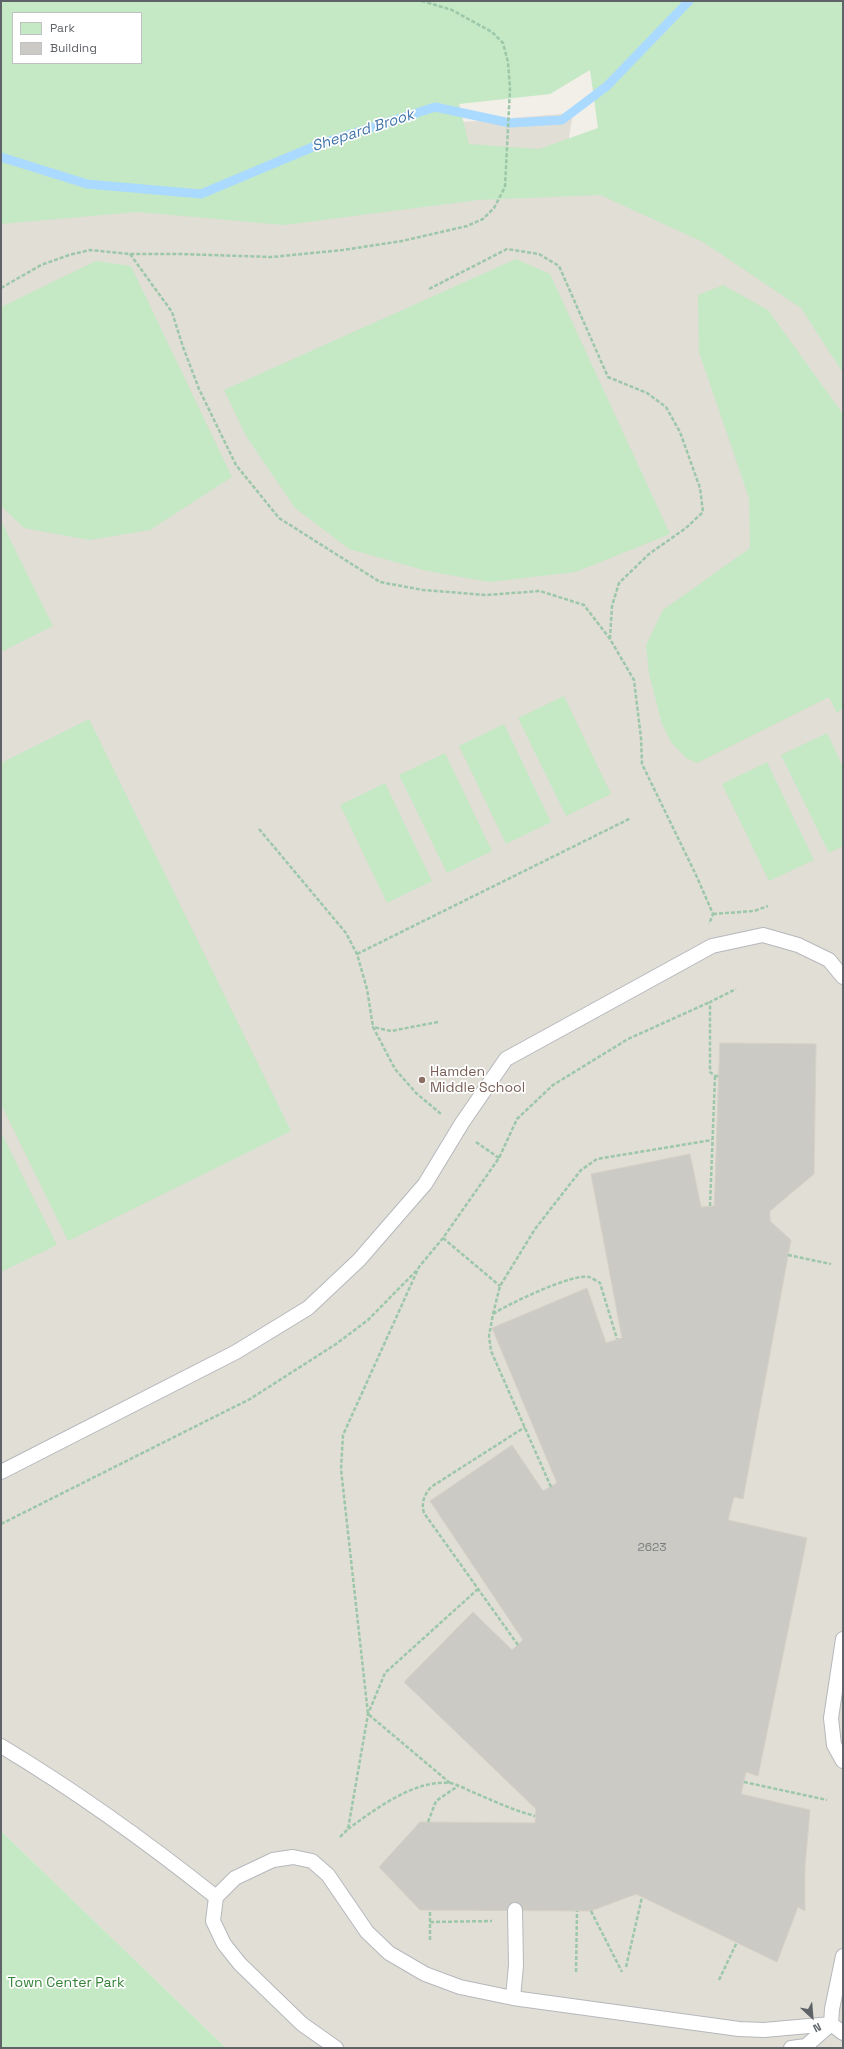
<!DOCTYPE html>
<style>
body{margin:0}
#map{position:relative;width:844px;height:2049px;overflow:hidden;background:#f1efe8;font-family:"Space Grotesk",sans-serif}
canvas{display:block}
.frame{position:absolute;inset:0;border:2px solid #5f6368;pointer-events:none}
.legend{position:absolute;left:12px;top:12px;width:130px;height:52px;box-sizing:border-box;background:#fff;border:1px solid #bfc1c3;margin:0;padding:5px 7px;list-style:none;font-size:12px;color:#5f6368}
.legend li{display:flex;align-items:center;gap:8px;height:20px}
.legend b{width:20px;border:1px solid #bfc1c3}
.north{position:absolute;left:792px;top:1997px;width:40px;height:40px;-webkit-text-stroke:3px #fff;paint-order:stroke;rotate:154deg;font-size:11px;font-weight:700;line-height:16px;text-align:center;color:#5f6368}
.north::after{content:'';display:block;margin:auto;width:14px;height:18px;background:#5f6368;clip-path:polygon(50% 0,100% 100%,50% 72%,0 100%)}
</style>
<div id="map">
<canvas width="844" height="2049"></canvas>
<div class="frame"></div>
<ul class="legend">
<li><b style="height:11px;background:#c5e8c5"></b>Park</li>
<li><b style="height:11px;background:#cccac5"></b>Building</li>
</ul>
<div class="north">N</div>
</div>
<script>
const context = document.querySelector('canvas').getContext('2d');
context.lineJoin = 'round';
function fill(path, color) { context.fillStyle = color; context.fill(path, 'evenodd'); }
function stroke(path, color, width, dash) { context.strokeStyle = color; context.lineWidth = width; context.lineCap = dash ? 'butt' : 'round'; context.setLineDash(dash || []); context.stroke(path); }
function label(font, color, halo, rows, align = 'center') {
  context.font = font + ' "Space Grotesk",sans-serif'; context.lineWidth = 3.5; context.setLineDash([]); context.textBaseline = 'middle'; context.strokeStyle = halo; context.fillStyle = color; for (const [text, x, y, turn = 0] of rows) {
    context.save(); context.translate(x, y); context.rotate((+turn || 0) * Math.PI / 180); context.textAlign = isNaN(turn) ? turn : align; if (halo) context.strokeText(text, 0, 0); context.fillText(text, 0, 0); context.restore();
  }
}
const education = new Path2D(`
 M573 113 567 150 843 329V2048H226L1 1831V223L382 187 463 122Z`);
const green = new Path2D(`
 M1 1H843V373L801 308 703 242 600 195 478 200 284 225 137 212 1 224ZM13 13H141V63H13ZM590 70 598 128 539 149 469 144 459 104 550 94Z
 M516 259 550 274 670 534 576 572 490 582 427 571 349 549 295 508 246 436 224 390Z
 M96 261 131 266 232 477 150 530 89 540 24 528 1 506V307Z
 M723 285 768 310 843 414V708L837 713 829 697 697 763 686 758 671 742 662 724 649 674 646 645 663 610 750 548 749 498 699 352 698 295Z
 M1 521 53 626 1 652Z
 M564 696 611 794 566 816 518 718Z
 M89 719 291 1131 68 1241 1 1104V763Z
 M504 724 551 822 506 844 459 746Z
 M827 733 843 767V846L829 853 781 755Z
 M445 753 492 851 447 873 399 775Z
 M767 762 814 860 769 881 722 784Z
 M385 783 432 881 387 903 340 805Z
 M1 1132 57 1245 1 1272Z
 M1 1831 226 2048H1Z`);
const stream = new Path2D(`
 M1 157 87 184 201 194 320 144 435 107 510 123 562 120 607 86 689 1`);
const building = new Path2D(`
 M720 1043 816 1044 814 1174 770 1211V1221L791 1240 743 1499 734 1497 728 1520 807 1538 758 1776 746 1772 741 1794 810 1810 805 1866V1911L798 1907 777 1962 636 1894 591 1911 420 1910 379 1867 420 1822 535 1823 536 1809 404 1682 473 1612 512 1650 523 1640 430 1501 512 1445 543 1491 557 1483 492 1328 587 1288 606 1343 622 1338 591 1174 690 1154 701 1207 714 1206Z`);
const path = new Path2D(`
 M130 254 172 312 183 347 199 389 236 465 279 518 380 582 423 590 486 595 540 591 584 605 610 639 634 680 641 738 642 764 696 875 713 914 709 924
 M1 288 41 265 69 255 90 250 130 254H180L272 257 343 250 402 241 467 226 483 219 494 208 505 187 510 88 508 62 503 43 492 32 452 10 422 1
 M429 289 507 249 539 254 559 266 608 377 647 393 666 407 680 432 700 488 703 512 686 528 649 554 619 583 612 606 610 638
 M259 829 346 933 357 954 367 989 373 1027
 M713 914 754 911 768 906
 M357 954 631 818
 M438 1022 391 1031 373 1027 395 1069 416 1093 441 1114
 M718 1076H715L710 1072V1002L736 989
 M476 1142 499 1158
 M710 1206 715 1076
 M443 1238 500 1286
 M788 1255 831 1264
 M493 1314C508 1304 573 1273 589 1277 592 1278 597 1281 600 1283L617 1339
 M551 1487 491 1351 489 1336 493 1314 500 1286 535 1229 581 1170 597 1159 712 1140
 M1 1524 250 1399 336 1344 368 1320 418 1269
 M518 1645 424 1513C421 1503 424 1495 431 1487L525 1427
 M744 1782 827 1800
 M450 1783 368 1714 341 1469 343 1435 419 1267 443 1238 499 1158 517 1119 553 1085 628 1039 710 1002
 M428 1822 436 1801 458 1786
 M348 1829C374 1810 415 1779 450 1783 456 1784 464 1788 470 1791 492 1800 512 1810 535 1816
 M340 1837 348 1829 368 1714 385 1673 478 1589
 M591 1911 622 1972
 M430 1922 492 1921
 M430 1940V1910
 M626 1967 642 1897
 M576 1972 577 1911
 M719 1980 737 1942`);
const lane = new Path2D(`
 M1 1472 236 1352 308 1308 359 1260 425 1184 462 1123 506 1059 712 946 763 935 798 945 829 960 843 977
 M843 1639 831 1718 834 1745 843 1761
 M1 1746C76 1791 147 1842 216 1897
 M843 1956 832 2009 831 2024 843 2033
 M513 1998 516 1965 515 1910
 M336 2048 302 2024 240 1964 224 1944 213 1921 216 1897 235 1878 273 1860 293 1857 312 1861 328 1875 367 1932 389 1953 425 1974 460 1987 513 1998 739 2029 764 2030 831 2024
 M791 2048 806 2046 831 2024`);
const markers = [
 [422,1080,4,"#8d6e63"]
];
const numberNames = [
 ["2623",652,1548]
];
const educationNames = [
 ["Hamden",430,1072],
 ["Middle School",430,1088]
];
const parkNames = [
 ["Town Center Park",66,1983]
];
const waterNames = [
 ["Shepard Brook",363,131,-18]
];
fill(education, '#e1ded6');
fill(green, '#c5e8c5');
stroke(stream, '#aadaff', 9);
fill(building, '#cccac5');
stroke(building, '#d6d1c6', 1);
stroke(lane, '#b5b8bc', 16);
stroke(path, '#9cc7a9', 2.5, [4, 2]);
stroke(lane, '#fff', 14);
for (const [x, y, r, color] of markers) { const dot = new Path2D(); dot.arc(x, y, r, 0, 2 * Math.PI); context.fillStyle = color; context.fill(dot); stroke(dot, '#fff', 1.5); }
label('12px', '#7a7d7f', null, numberNames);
label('14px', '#785e54', '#fff', educationNames, 'left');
label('14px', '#348238', '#fff', parkNames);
label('italic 15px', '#4174aa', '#fff', waterNames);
</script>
